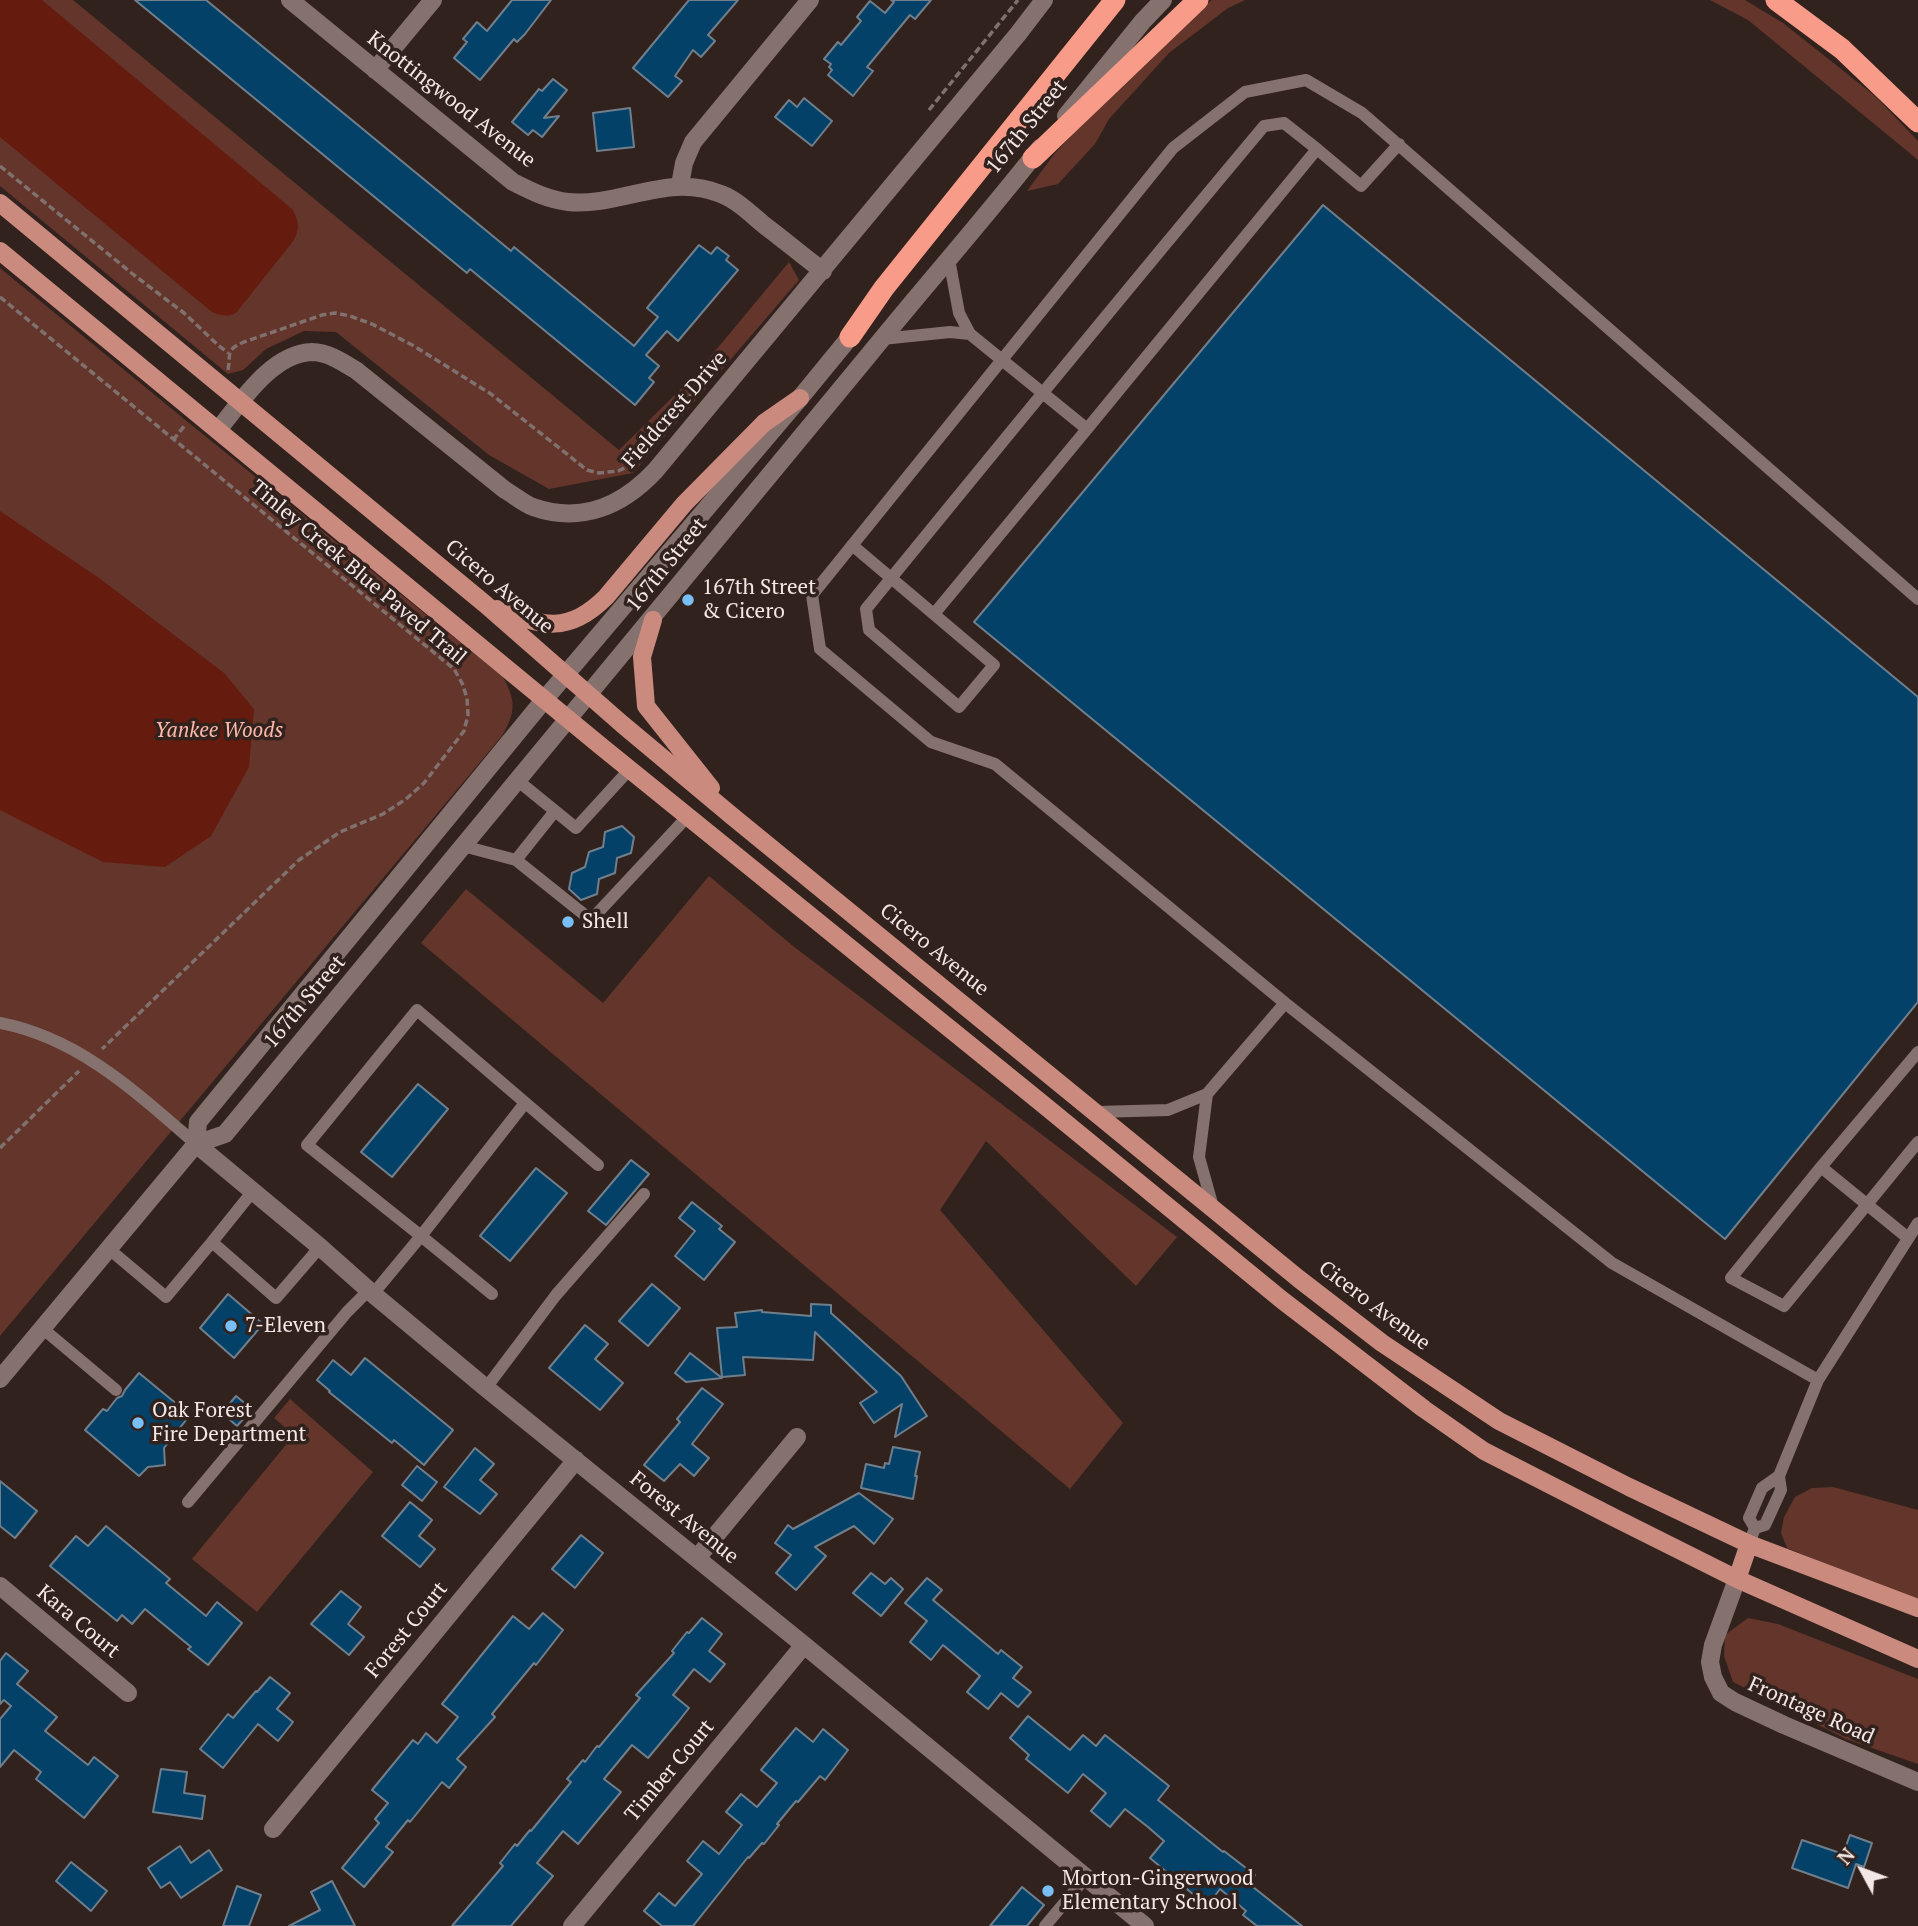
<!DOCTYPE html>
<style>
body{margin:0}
#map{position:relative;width:1918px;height:1926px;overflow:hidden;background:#32221e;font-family:"PT Serif",serif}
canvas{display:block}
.north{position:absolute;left:1827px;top:1835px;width:70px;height:70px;-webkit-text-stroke:5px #32221e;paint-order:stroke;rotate:311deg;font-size:19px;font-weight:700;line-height:28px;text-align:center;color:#f4e8e6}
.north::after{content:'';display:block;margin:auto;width:24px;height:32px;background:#f4e8e6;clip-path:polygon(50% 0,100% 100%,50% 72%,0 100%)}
</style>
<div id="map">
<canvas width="1918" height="1926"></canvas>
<div class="north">N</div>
</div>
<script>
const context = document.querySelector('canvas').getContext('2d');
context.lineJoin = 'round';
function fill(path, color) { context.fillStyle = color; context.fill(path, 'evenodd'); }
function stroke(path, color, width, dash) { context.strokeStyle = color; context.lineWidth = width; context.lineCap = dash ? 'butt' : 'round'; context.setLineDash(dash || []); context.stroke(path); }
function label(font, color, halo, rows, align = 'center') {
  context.font = font + ' "PT Serif",serif'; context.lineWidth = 7; context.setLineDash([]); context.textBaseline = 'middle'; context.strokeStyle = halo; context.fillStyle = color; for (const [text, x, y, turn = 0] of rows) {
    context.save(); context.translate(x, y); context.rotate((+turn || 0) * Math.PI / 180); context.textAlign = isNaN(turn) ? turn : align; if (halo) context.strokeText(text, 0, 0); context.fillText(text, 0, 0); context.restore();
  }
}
const green = new Path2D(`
 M0 0H73L619 450 696 374 789 262 799 280 633 473 549 489 489 455 336 332 304 331 266 349 243 370 228 374 0 186Z
 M1212 0H1245L1228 8 1169 53 1109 119 1095 144 1058 184 1027 191 1055 153 1181 23Z
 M1710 0H1745L1783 23 1875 96 1918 141V160L1748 20Z
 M0 268 189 423 503 677C516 701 516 712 502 736L0 1336Z
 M709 876 793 946 1177 1237 1136 1286 986 1141 940 1210 1123 1423 1070 1489 421 943 466 889 603 1003Z
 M290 1399 373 1472 257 1612 192 1559 294 1435 274 1418Z
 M1833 1487 1918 1510V1601L1787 1548 1781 1533 1784 1517 1795 1497 1812 1488Z
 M1748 1618 1778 1624 1918 1679V1764L1846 1739 1733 1682 1724 1656 1725 1635Z`);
const water = new Path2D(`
 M0 0H42L292 209C299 221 300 227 294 240L236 313C227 317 222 316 212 312L0 137Z
 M0 511 99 578 224 673 254 709 249 767 211 836 165 867 103 862 0 810Z`);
const building = new Path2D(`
 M135 0H206L511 251 514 247 634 346 658 317 647 308 699 245 711 254 717 247 729 256 726 260 738 270 678 341 667 331 646 355 659 366 649 378 654 382 635 405 470 269 467 273Z
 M512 0H551L525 34 517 42 514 39 480 80 454 58 467 42 463 39 477 22 487 31Z
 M689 0H738L708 35 715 41 701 57 693 50 675 76 682 81 668 97 633 68Z
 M891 0H931L915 19 910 15 867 67 873 71 853 96 828 75 832 70 829 67 831 64 824 59 838 42 841 45 861 21 857 17 870 1 885 13 894 2Z
 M553 79 567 90 544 118 559 116 542 137 533 130 528 135 512 122 539 89 542 91Z
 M804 98 832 121 812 146 775 117 789 100 797 107Z
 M630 108 634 147 597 151 593 113Z
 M1323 205 1918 697V1002L1725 1239 974 622Z
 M622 826 634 837 631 853 617 858 615 873 599 879 597 894 581 900 569 889 572 873 585 867 589 852 603 847 605 832Z
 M418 1084 448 1109 392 1177 361 1152Z
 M631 1160 649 1174 606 1225 588 1211Z
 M536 1168 567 1193 510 1261 480 1236Z
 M692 1202 722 1226 719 1229 735 1242 704 1280 675 1256 695 1231 679 1218Z
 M652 1284 680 1308 648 1346 619 1321Z
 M228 1294 263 1324 234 1358 200 1328Z
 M811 1304 831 1305V1313L901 1376 927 1416 895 1437 902 1404 874 1423 860 1403 877 1392 815 1332 813 1360 743 1357 745 1375 722 1377 717 1328 737 1327 735 1313 762 1310V1312L811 1316Z
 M585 1325 608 1344 595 1359 623 1383 600 1410 549 1368Z
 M690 1353 722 1378 686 1382 675 1373Z
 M365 1358 453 1430 424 1465 394 1440 392 1443 329 1392 330 1391 317 1380 333 1360 351 1375Z
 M139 1373 190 1415 164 1448 165 1465 148 1467 139 1476 85 1430 103 1409 107 1411 117 1398 122 1396 125 1390Z
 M702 1388 723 1404 692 1444 709 1458 694 1476 680 1464 664 1481 644 1465 680 1422 677 1419Z
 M236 1396 252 1409 237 1426 222 1413Z
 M893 1447 920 1452 915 1476H917L913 1499 861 1488 866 1464 884 1468 885 1463 889 1464Z
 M475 1448 494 1464 480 1480 497 1494 480 1514 444 1487Z
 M417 1466 437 1482 422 1501 402 1485Z
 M0 1481 37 1511 15 1538 0 1526Z
 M859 1493 893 1519 874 1544 854 1526 815 1547 826 1556 796 1590 776 1573 791 1555 775 1543 788 1525 793 1529Z
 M410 1502 432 1520 419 1536 435 1549 420 1567 382 1536Z
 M106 1526 170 1579 166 1583 206 1616 217 1602 242 1623 208 1665 188 1649 191 1647 145 1609 132 1624 122 1615 117 1621 50 1566 76 1536 88 1546Z
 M581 1535 603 1553 575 1588 552 1569Z
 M871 1573 885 1584 891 1578 903 1589 881 1616 853 1593Z
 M927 1578 942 1590 933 1600 998 1654 1001 1650 1022 1667 1013 1678 1031 1692 1018 1707 1001 1693 988 1709 967 1692 980 1676 943 1645 931 1660 910 1642 927 1621 905 1603Z
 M341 1591 361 1607 348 1624 364 1637 349 1655 311 1624Z
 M543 1613 563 1630 536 1665 534 1663 492 1714 495 1717 457 1759 466 1767 449 1788 442 1782 410 1822 408 1820 386 1847 393 1852 364 1887 342 1868 379 1823 375 1819 388 1803 372 1790 413 1740 418 1744 426 1733 437 1743 458 1717 442 1704 513 1616 529 1629Z
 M702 1618 722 1634 709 1651 725 1664 710 1682 694 1669 673 1695 689 1708 678 1722 648 1758 632 1745 604 1779 621 1792 578 1844 563 1831 537 1863 553 1876 511 1926H452L503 1866 500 1863 515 1844 517 1846 530 1830 531 1831 571 1782 567 1779 583 1760 585 1762 597 1746 599 1747 640 1698 636 1695 674 1653 672 1651 687 1632 689 1633Z
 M6 1653 28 1671 17 1684 57 1717 45 1731 88 1765 94 1757 118 1776 84 1818 36 1779 41 1772 14 1750 0 1767V1719L11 1706 4 1700 0 1704V1661Z
 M270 1677 290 1693 277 1709 293 1722 278 1741 258 1724 223 1768 200 1749 228 1714 233 1718 256 1691 257 1692Z
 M1028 1716 1070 1750 1083 1735 1096 1746 1105 1735 1169 1786 1158 1800 1223 1852 1224 1851 1255 1875 1248 1883 1302 1926H1257L1243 1915 1246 1911 1220 1889 1207 1906 1150 1858 1164 1841 1148 1827 1125 1809 1110 1827 1091 1811 1106 1793 1083 1774 1068 1793 1026 1759 1029 1755 1010 1738Z
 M796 1728 813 1742 823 1729 848 1750 825 1780 820 1776 798 1802 796 1801 777 1824 779 1825 764 1844 762 1843 749 1858 748 1857 693 1926H662L644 1911 659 1893 675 1906 702 1874 687 1861 703 1841 719 1854 742 1825 726 1812 741 1794 757 1807 777 1783 761 1770Z
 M161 1769 187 1772 184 1793 205 1796 202 1819 153 1812Z
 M1850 1835 1872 1843 1864 1867 1856 1864 1848 1888 1792 1868 1802 1840 1843 1854Z
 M180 1846 191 1863 209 1850 222 1870 181 1898 170 1882 161 1888 148 1868Z
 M71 1862 107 1891 91 1911 56 1881Z
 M332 1881 355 1926H289L320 1910 311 1892Z
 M237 1886 261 1895 249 1926H223Z
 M1022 1887 1044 1905 1027 1926H990Z`);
const path = new Path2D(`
 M929 110 1018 0
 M0 166 134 275 184 313 218 345 228 353
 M0 297 454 669 462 683 467 698 468 715 464 731 424 783 406 799 383 814 340 832 299 860 102 1049
 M228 370C231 353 225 350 244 342L322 315 335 313 350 316 372 324 414 346 491 394 587 470 599 473 618 471 633 464 702 382
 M173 440 185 425
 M0 1148 79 1071`);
const service = new Path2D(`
 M970 334 1087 429 1317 149 1361 186 1399 144
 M882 339 950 332 970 334 959 313 949 259
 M852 545 994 665 959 707 869 630 866 609C998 447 1130 286 1264 126L1284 123 1317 149
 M934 614 1087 429
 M517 780 576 828 629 770
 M463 846 516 860 591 920 688 816
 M516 860 555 811
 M1285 1003 995 764 931 742 820 649 812 595 1173 148 1245 92 1306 80 1362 113 1918 599
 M0 1023C79 1038 137 1093 196 1144
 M1207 1094 1285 1003 1612 1263 1818 1380
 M1097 1112 1168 1110 1207 1094 1199 1157 1213 1207
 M1821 1167 1731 1278 1784 1306 1918 1142
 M1908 1238 1821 1167 1918 1052
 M212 1242 253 1191
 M109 1249 166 1297 212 1242 276 1298 320 1247
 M373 1294 421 1236 307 1145 417 1010 598 1165
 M492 1294 421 1236 525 1103
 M42 1328 116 1390
 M486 1388 556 1295 644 1194
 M188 1502 347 1312 369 1290
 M1755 1528 1749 1518 1762 1488 1779 1476
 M1749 1544 1755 1528 1765 1525 1781 1490 1779 1476 1818 1380 1918 1223
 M1045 1926 1086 1877`);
const minor = new Path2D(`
 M290 0 513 182C531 191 548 200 568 202 621 207 668 172 721 194 737 200 751 214 764 225 784 240 803 256 823 271
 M375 70 433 0
 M680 185 684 163 693 142 810 0
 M218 430C241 402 272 353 312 352 328 352 344 363 357 371L505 490C514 495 523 503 533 507 581 524 622 506 655 471L1018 34 1044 0
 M196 1144 320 1247 373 1294 486 1388 804 1645 1145 1926
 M697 1558 797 1437
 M1737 1579 1713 1645 1710 1662 1713 1677 1721 1693 1735 1702 1784 1725 1918 1782
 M0 1586 128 1693
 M273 1829 576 1460
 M572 1926 804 1645`);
const secondary = new Path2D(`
 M1066 116 1143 21 1163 0
 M196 1144 225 1134C439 875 655 617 868 356 925 286 984 219 1040 148
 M0 1379 196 1144 198 1122 544 700 800 398 859 326`);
const primary = new Path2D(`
 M0 203 485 604 622 724 732 816 1299 1279 1382 1343 1499 1421 1629 1487 1749 1544 1918 1608
 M0 251 602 747 1039 1101 1282 1300 1424 1409 1484 1451 1615 1518 1737 1579 1918 1659
 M497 609C543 626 568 635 606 597L684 504 764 423 800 398
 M653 620 642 657 646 706 711 788
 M1737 1579 1749 1544`);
const motorway = new Path2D(`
 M1776 0 1842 49 1918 122
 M1033 158 1198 0
 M850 337 884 288 1115 0`);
const markers = [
 [688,600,7,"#78bff7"],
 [568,922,7,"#78bff7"],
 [231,1326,7,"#78bff7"],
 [138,1423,7,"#78bff7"],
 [1048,1891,7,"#78bff7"]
];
const streetNames = [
 ["Knottingwood Avenue",451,100,38],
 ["167th Street",1027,127,-51],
 ["Fieldcrest Drive",675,410,-49],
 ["167th Street",667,565,-51],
 ["Tinley Creek Blue Paved Trail",358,573,40],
 ["Cicero Avenue",499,587,40],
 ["Cicero Avenue",934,950,39],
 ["167th Street",305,1002,-50],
 ["Cicero Avenue",1374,1306,37],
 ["Forest Avenue",684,1518,39],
 ["Kara Court",78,1622,40],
 ["Forest Court",407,1630,-51],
 ["Frontage Road",1811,1711,24],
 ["Timber Court",670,1771,-50]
];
const poiNames = [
 ["167th Street",702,588],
 ["& Cicero",702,612],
 ["Shell",582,922],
 ["7-Eleven",245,1326],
 ["Oak Forest",152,1411],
 ["Fire Department",152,1435],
 ["Morton-Gingerwood",1062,1879],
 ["Elementary School",1062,1903]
];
const parkNames = [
 ["Yankee Woods",219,731]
];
fill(green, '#63352b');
fill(water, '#651b0e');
fill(building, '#034168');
stroke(building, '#707f8b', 2);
stroke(path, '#80716e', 3.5, [7, 3.5]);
stroke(service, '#85716d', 12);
stroke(minor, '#85716d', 18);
stroke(secondary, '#85716d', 18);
stroke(primary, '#ca8b7e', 18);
stroke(motorway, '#f89c89', 21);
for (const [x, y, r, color] of markers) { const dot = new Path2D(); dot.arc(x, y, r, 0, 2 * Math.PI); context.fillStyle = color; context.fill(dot); stroke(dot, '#32221e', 2.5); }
label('21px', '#f4e8e6', '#32221e', streetNames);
label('21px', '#f4e8e6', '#32221e', poiNames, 'left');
label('italic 21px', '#fdb8a9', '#32221e', parkNames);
</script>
